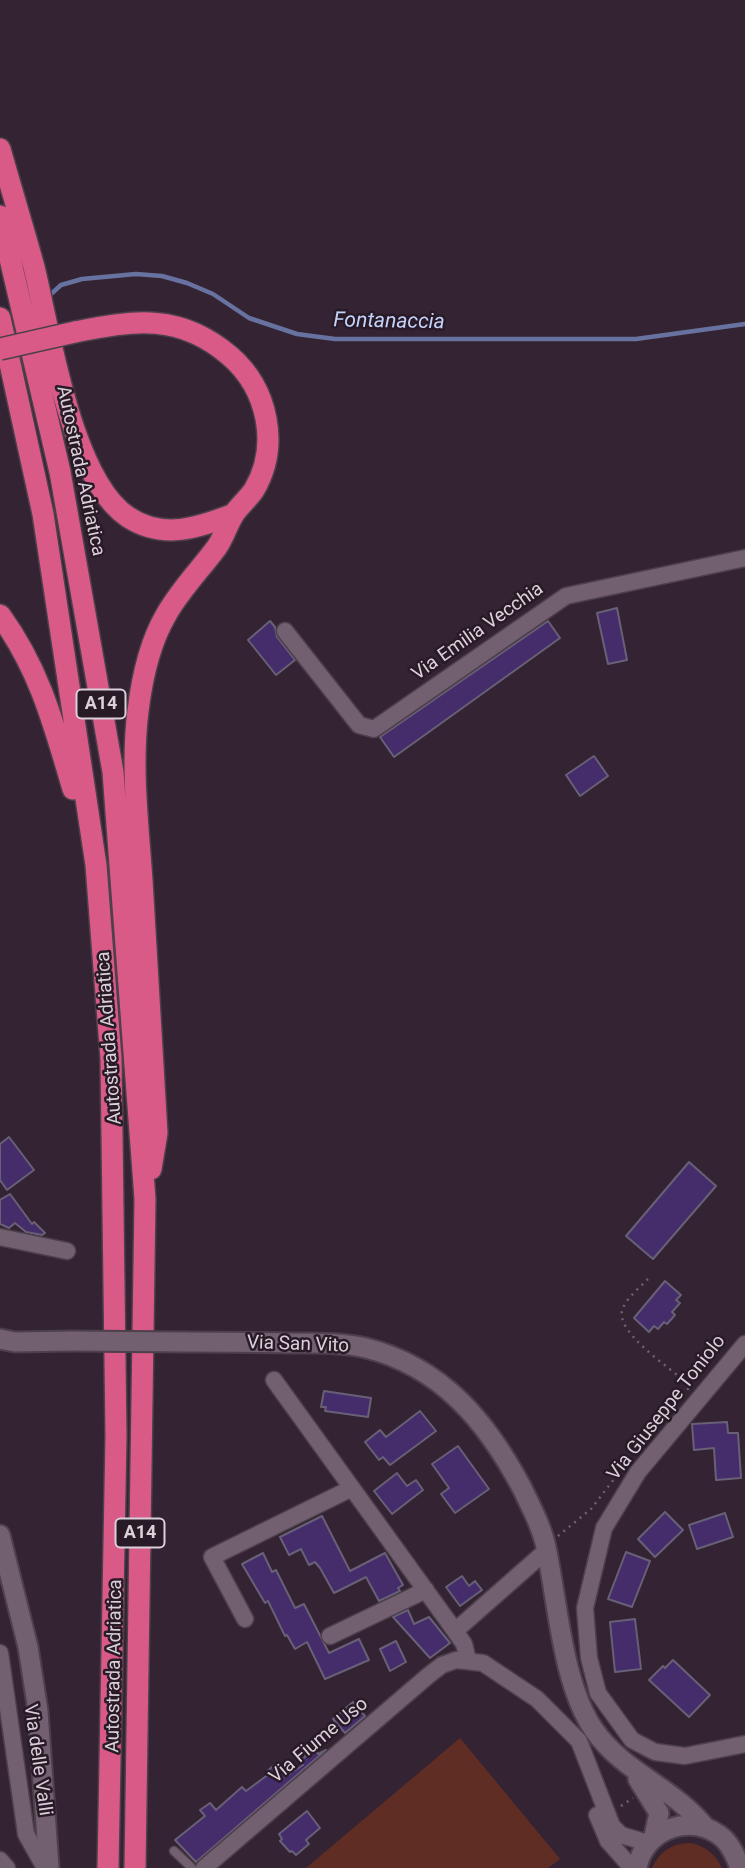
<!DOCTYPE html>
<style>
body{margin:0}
canvas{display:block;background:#342332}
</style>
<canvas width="745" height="1868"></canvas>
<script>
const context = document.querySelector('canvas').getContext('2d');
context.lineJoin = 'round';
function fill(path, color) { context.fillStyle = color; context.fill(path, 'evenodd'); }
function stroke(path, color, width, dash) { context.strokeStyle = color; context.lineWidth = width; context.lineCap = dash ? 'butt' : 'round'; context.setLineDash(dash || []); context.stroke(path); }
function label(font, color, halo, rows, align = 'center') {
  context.font = font + ' Roboto,sans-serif'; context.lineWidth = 5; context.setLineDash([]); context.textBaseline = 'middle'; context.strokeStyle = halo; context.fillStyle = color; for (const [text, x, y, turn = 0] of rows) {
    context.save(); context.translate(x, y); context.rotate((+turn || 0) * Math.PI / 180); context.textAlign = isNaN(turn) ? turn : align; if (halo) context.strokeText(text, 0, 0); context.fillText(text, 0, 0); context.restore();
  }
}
const green = new Path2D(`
 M460 1738 560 1859 548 1868H306Z
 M690 1843C706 1846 715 1854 722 1868H652C660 1851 672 1843 690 1843Z`);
const stream = new Path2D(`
 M50 295 61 285 82 279 136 274 162 276 187 283 213 294 249 318 297 334 335 339H636L745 324`);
const building = new Path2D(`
 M617 608 627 660 608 664 597 613Z
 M270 621 275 627 277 637 295 660 276 675 248 640Z
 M548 621 560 638 394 757 380 737Z
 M594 756 608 776 580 796 566 775Z
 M9 1137 34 1170 7 1190 0 1180V1144Z
 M689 1162 716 1186 653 1259 626 1236Z
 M10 1194 32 1224 34 1222 45 1233 42 1235 26 1232 15 1223 9 1228 0 1224V1200Z
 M665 1281 681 1295 676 1300 680 1303 672 1312 675 1315 667 1324 664 1322 658 1329 654 1326 649 1332 634 1318Z
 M324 1391 371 1398 368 1417 325 1411 326 1407H321Z
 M420 1411 436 1431 390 1465 383 1457 379 1460 365 1442 380 1430 386 1437Z
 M727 1422 728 1433H738L741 1478 716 1480 714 1448 694 1450 692 1424Z
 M458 1446 489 1489 455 1513 441 1494 449 1488 432 1464Z
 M397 1473 407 1486 416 1480 423 1490 392 1514 374 1491Z
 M665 1512 683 1530 655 1557 638 1539Z
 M725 1513 733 1537 697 1549 689 1525Z
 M322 1516 350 1571 385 1553 403 1585 398 1588 400 1591 379 1601 366 1577 334 1593 320 1568 315 1562 309 1565 301 1549 289 1555 280 1537Z
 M626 1552 650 1561 632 1607 608 1599Z
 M263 1553 272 1572 276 1570 295 1608 304 1604 329 1653 359 1639 369 1660 325 1679 307 1642 295 1649 287 1635 285 1636 268 1601 265 1603 242 1564Z
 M462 1576 469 1586 475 1581 482 1590 460 1606 446 1587Z
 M408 1610 414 1624 429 1617 450 1643 430 1658 393 1617Z
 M635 1619 641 1669 615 1672 610 1622Z
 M396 1641 406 1662 390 1671 380 1649Z
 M673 1660 710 1695 689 1717 649 1680 663 1666 665 1668Z
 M353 1702 365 1716 345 1733 333 1719Z
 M310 1743 318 1754 326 1750 196 1862 175 1840 205 1816 200 1810 210 1803 216 1810 242 1787 246 1791 269 1774 267 1771 276 1764 285 1777 303 1765 300 1761 306 1756 301 1750Z
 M307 1811 320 1828 306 1840 309 1844 296 1855 292 1851 290 1852 280 1841 282 1839 279 1834Z`);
const path = new Path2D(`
 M648 1279C640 1287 627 1298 623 1308 612 1331 672 1369 688 1384V1390
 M558 1536 591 1509 621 1470
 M621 1806 633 1798`);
const service = new Path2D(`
 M174 1851 192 1868`);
const minor = new Path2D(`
 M285 631 359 725 374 729 566 596 745 558
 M0 1237 67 1251
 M745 1344 638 1472 604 1528 585 1608 589 1658 598 1693 632 1740 655 1752 685 1756 745 1744
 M274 1380 455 1631 464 1644 468 1660
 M245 1619 212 1557 352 1488
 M455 1631 547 1550
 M330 1636 426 1590
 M0 1653 26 1834 45 1868
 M597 1815 608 1841 632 1868
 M0 1860 7 1868
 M204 1868 429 1675 442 1665 456 1660 483 1663 537 1699 579 1741 612 1826 621 1835 648 1843`);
const tertiary = new Path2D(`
 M0 1339 15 1342 71 1341
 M186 1342C219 1342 253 1342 287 1343 313 1343 340 1342 366 1348 442 1367 487 1422 522 1488 532 1509 543 1529 547 1552 558 1606 563 1685 594 1730 623 1772 674 1788 705 1827
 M0 1535 28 1647 38 1711 49 1868
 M638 1779 659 1813 654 1836
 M637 1868C644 1828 694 1811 724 1839 732 1847 736 1857 740 1868`);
const motorway = new Path2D(`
 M0 149C11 188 23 227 34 267 50 332 71 479 128 517 163 540 198 528 234 514
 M0 216 60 472 113 772 145 1199 135 1868
 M0 318 43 514 96 865 111 1059 116 1436 108 1868
 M75 332C135 320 180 313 230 356 268 389 280 446 254 490 248 499 239 506 234 514 227 525 224 537 217 547 200 570 180 590 166 615 149 644 142 678 138 711 131 767 138 824 142 880 147 964 152 1049 157 1133L151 1169
 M0 615C40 670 54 725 73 789`);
const tertiaryBridge = new Path2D(`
 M71 1341 186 1342`);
const motorwayBridge = new Path2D(`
 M0 349 75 332`);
const shields = [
 [101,704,49],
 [140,1533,49]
];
const shieldNames = [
 ["A14",101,704],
 ["A14",140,1533]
];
const streetNames = [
 ["Autostrada Adriatica",80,471,78],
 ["Via Emilia Vecchia",478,632,-35],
 ["Autostrada Adriatica",110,1038,-94],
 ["Via San Vito",298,1345,2],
 ["Via Giuseppe Toniolo",667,1408,-52],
 ["Autostrada Adriatica",115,1666,-89],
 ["Via Fiume Uso",319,1741,-40],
 ["Via delle Valli",37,1760,82]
];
const waterNames = [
 ["Fontanaccia",389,322,1]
];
fill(green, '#5f2d24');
stroke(stream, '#6872a0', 4.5);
fill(building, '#452c6b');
stroke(building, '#676076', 2);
stroke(service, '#4d3f4b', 11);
stroke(minor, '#4d3f4b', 19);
stroke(tertiary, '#4d3f4b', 23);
stroke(motorway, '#4d3f4b', 24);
stroke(path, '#6f616d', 2.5, [2, 5]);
stroke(service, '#725f70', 8);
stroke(minor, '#725f70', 16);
stroke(tertiary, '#725f70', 19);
stroke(motorway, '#d95a86', 21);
stroke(tertiaryBridge, '#4d3f4b', 23, []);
stroke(motorwayBridge, '#4d3f4b', 24, []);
stroke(tertiaryBridge, '#725f70', 19);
stroke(motorwayBridge, '#d95a86', 21);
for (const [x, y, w] of shields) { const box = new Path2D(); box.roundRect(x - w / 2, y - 14.5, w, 29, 5); context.fillStyle = '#291a28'; context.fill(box); stroke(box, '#dbd0d9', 2); }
label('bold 18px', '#dbd0d9', null, shieldNames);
label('19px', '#dbd0d9', '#291a28', streetNames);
label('italic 21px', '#c4d3f9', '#291a28', waterNames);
</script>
